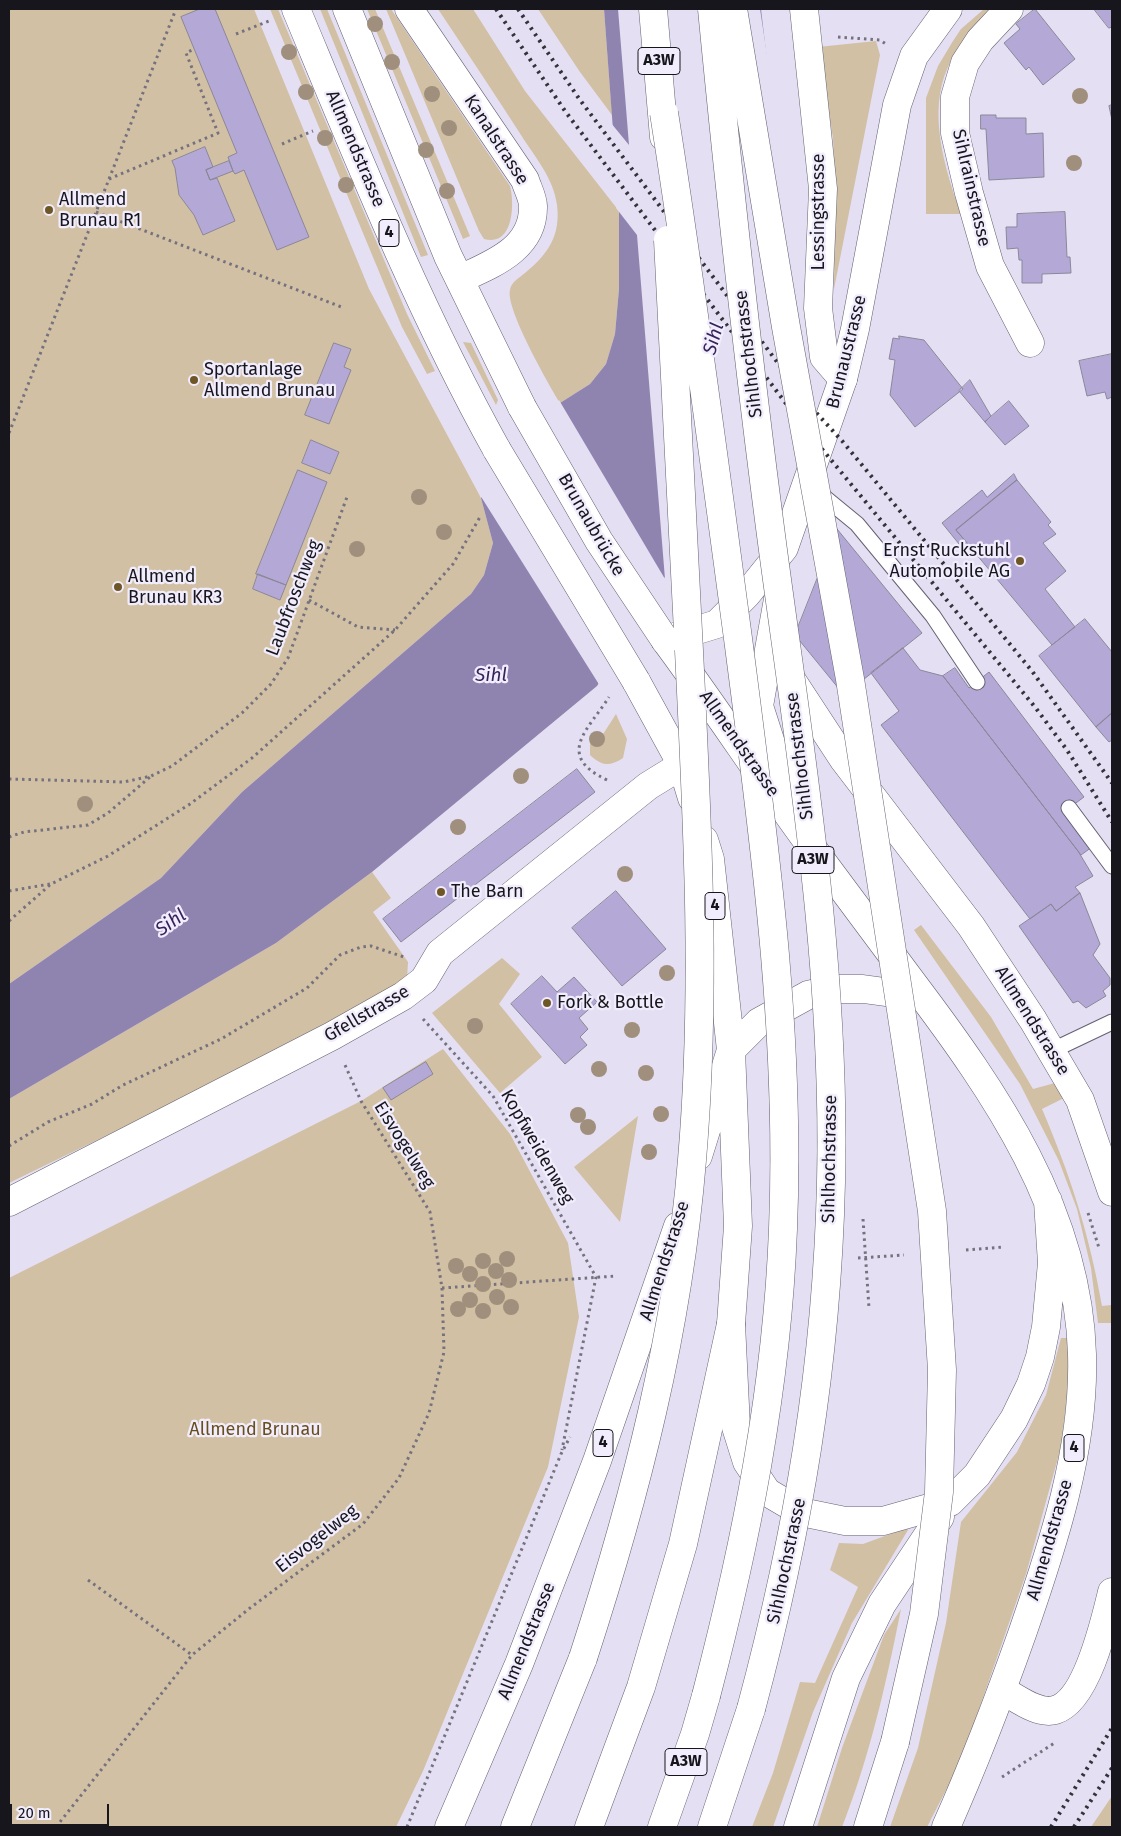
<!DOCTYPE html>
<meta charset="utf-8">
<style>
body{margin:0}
#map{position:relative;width:1121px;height:1836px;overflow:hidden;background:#e4dff3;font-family:"Fira Sans",sans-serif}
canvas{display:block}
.frame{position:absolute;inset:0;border:10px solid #18161d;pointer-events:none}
.scale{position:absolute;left:10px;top:1804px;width:99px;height:22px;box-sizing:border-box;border:2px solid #18161d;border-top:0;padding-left:6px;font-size:15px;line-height:18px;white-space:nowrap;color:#18161d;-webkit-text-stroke:4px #f1edfd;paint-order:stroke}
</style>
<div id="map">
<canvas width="1121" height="1836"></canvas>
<div class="frame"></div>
<div class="scale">20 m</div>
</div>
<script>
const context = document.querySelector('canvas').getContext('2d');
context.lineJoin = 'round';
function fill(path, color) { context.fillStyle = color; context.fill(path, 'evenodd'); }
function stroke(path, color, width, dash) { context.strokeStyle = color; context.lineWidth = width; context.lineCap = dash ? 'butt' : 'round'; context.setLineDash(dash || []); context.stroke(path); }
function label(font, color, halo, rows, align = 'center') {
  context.font = font + ' "Fira Sans",sans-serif'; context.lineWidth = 4.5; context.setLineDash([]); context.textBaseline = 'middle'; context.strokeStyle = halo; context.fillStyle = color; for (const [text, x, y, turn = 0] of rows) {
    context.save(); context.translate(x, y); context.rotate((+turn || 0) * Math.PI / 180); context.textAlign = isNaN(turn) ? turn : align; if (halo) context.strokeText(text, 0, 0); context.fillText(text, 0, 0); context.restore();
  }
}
const green = new Path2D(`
 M9 9H254L369 289 481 498 493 543 484 575 471 594 242 792 161 878 9 984Z
 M270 9H278L407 314 435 371 427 374 402 327Z
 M320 9H327L428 255 421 257Z
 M367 9H375L470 236 463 239Z
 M386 9H391L510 186C515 205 513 247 484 239L479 231Z
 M438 9H473L525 91 619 211V289L615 334 606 364 590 384 560 403C549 385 505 308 510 290 511 282 519 278 525 273 547 255 561 236 557 205 554 179 535 157 521 135 494 93 466 51 438 9Z
 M538 9H604L612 115 580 72Z
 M984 9H991C977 27 957 46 948 67 927 112 945 170 961 214H926V98L938 66 953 41 961 29Z
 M876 41 880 55 834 289 835 186 833 138 818 47Z
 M463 342 471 343 498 400 496 405Z
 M616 714 627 739 623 758C609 767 602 766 590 755V742H598Z
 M372 872 391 898 373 912 408 962 407 978C279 1055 143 1117 9 1183V1099L276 943Z
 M921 925 991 1017 1033 1089 1055 1083 1064 1098 1042 1109C1071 1177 1089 1233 1102 1306L1112 1305V1323H1098L1091 1268 1077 1209 1059 1161 1020 1084 914 930Z
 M502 958 520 974 499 1004 542 1057 500 1093 432 1013Z
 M443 1049 510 1134 568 1243 579 1317 548 1467 423 1771 396 1827H9V1278L361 1101Z
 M638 1116 620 1222 574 1167Z
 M1061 1338H1069L1068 1389 1061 1447 1026 1574 961 1761 927 1827H890L918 1748 946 1623 961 1522 1017 1452 1046 1395Z
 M907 1528 908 1530 852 1623 813 1712 773 1827H752L773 1773 800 1682 815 1683 858 1587 830 1570 839 1543 863 1544Z
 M901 1609C886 1684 870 1756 842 1827H817L842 1748 884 1635Z
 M1112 1796V1827H1091Z`);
const water = new Path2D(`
 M604 9H761L769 77 670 569 597 686 372 872 276 943 9 1099V984L161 878 242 792 471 594 484 575 493 543 481 498 560 403 590 384 606 364 615 334 619 289V211Z`);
const pier = new Path2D(`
 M618 9H760L772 88 787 291 735 486 672 571 600 686 480 495 559 400 665 579 637 235 616 208 611 123 629 145Z`);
const building = new Path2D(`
 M200 9H215L309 237 277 250 244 170 235 174 233 171 228 157 237 153 181 17Z
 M1035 9 1075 59 1043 85 1029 67 1026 70 1004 43 1020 29 1016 24Z
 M1094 9H1112V27L1109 28Z
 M1112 105V120L1109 106Z
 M981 115H996V118H1026V134L1043 133 1044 177 989 180 986 129H981Z
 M205 147 213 167 206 170 210 180 217 178 235 221 203 235 194 215 179 195 175 168 172 161Z
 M229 161 233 171 210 180 206 170Z
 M1065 212 1067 257H1070L1071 273 1042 274V283H1022V260H1019L1018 248 1007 249 1006 227H1017V214Z
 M899 336 924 340 963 389 915 427 890 395 895 360 889 359 893 338 899 339Z
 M334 343 351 349 344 367 351 370 329 424 305 415Z
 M1112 354V397L1107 399 1105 392 1087 396 1079 361Z
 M970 380 991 416 985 422 959 391Z
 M1009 401 1029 426 1005 445 985 422Z
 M311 440 339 452 330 474 302 463Z
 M298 470 327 482 286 585 256 574Z
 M1014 474 1017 480 956 530 974 551 968 555 942 523 982 490 987 497Z
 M1017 480 1051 522 1048 525 1056 534 1043 543 1066 571 1045 589 1075 627 1052 645 956 530Z
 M837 529 922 633 844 695 795 635Z
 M258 574 286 585 280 600 253 589Z
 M1085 619 1112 652V713L1096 727 1039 656Z
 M903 648 920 670 943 676 1078 851 1093 876 1075 887 1080 893 1056 911 1051 904 1030 919 881 725 899 711 871 673Z
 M955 668 969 688 989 672 1084 797 1065 811 1092 847 1081 855 950 685 943 676Z
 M1112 713V740L1109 742 1096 727Z
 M577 769 595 792 401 942 383 919Z
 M616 891 666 949 622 986 572 928Z
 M1080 893 1100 944 1093 955 1110 978V985L1103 991 1106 996 1086 1008 1078 1001 1073 1003 1019 926 1051 904 1056 911Z
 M542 976 557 992 574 977 597 1002 579 1018 588 1029 580 1037 587 1045 565 1064 511 1004Z
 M426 1062 433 1074 391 1100 383 1088Z`);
const path = new Path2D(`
 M236 34 269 21
 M838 37 880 40 886 44
 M282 144 313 131
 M109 179 218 133 186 53 194 49
 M96 212 344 308
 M9 433 176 9
 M309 600 358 627 395 630
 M9 779 124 782 151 776 172 766 242 713 271 684 288 658 347 497
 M607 780C554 755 589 729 609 697
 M9 837 24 832 88 825 108 813 150 777
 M9 891 50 884
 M9 921 51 884 108 856 190 804 252 758 395 630 453 564 480 517
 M423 1019 493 1096 596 1277 562 1450
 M9 1146 48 1122 92 1104 123 1085 221 1039 307 988 340 955 361 947 371 946 404 957
 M1088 1213 1099 1248
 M863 1219 869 1308
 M966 1250 1003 1247
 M858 1258 904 1255
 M442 1288 616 1276
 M88 1580 192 1655
 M1002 1777 1056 1742
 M56 1827 192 1655 250 1608 363 1524 399 1478 429 1413 444 1352 442 1288 430 1212 361 1101 345 1065
 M407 1827 561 1454 570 1437`);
const service = new Path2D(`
 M818 492 857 524 933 616 977 682
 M1069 808 1112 866
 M1051 1051 1112 1022`);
const minor = new Path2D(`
 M409 9 525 180C527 187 533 198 533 206 534 249 492 264 460 279
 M804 9 823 189 818 308 824 357 843 379
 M1009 9 980 40 965 63 955 97V133L969 193 990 266 1030 343
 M787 673 844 760 971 926 1033 1020 1080 1100 1112 1192
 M9 1202 332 1036 403 996 424 980 440 953 648 786 682 765
 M1002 1690C1017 1698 1038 1715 1055 1710 1087 1701 1105 1621 1112 1592`);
const tertiary = new Path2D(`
 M778 599 759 706 796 821
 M665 640 717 624 747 594 784 548 843 379 855 329 897 105 914 56 948 9`);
const primary = new Path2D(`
 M296 9C358 158 418 308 497 450
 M347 9 448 256 522 407
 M665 640C717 710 764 783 816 853 848 896 880 939 912 982 995 1092 1078 1211 1082 1354 1085 1449 1053 1545 1022 1634 999 1699 974 1764 946 1827
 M636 681 682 765 692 798
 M704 840 710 859 731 1050 738 1226 731 1324 736 1427 747 1462 767 1492 801 1512 845 1521H883L950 1502 977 1475 1014 1419 1031 1384 1040 1357 1046 1327 1052 1263 1048 1201
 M698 1156 731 1050 759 1022 808 995 834 989H863L922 997
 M449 1827 519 1664 597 1461 678 1226`);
const motorway = new Path2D(`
 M653 9 664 137
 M515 1827 583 1658
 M589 1827 641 1687 683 1544 731 1324
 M662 1827 695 1734 706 1696
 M712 1827 751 1709
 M798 1827 846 1678 882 1604 940 1517
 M868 1827 895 1742`);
const rail = new Path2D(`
 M496 9 565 111 803 426 1035 707 1067 750 1112 822
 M518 9 580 100 811 407 843 442 1032 671 1112 783
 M1051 1827 1112 1728
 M1074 1827 1112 1768`);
const primaryBridge = new Path2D(`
 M522 407 599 541 665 640
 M497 450 636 681`);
const motorwayBridge = new Path2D(`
 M712 9C730 195 750 380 775 565 803 770 836 976 831 1182 827 1364 798 1534 751 1709
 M733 9 786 327 850 679 932 1211 942 1370 939 1492 924 1614 895 1742
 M664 113C692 290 715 468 739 646 764 840 791 1033 783 1229 777 1388 746 1543 706 1696
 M583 1658C636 1495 678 1331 692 1160 706 997 698 834 690 671 683 527 675 383 668 240`);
const trees = [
 [375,24],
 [289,52],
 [392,62],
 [306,92],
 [432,94],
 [1080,96],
 [449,128],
 [325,138],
 [426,150],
 [1074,163],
 [346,185],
 [447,191],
 [419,497],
 [444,532],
 [357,549],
 [597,739],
 [521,776],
 [85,804],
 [458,827],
 [625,874],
 [667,973],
 [475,1026],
 [632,1030],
 [599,1069],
 [646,1073],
 [661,1114],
 [578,1115],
 [588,1127],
 [649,1152],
 [507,1259],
 [483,1261],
 [456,1266],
 [496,1271],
 [470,1274],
 [509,1280],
 [483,1284],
 [497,1297],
 [470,1300],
 [511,1307],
 [458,1309],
 [483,1311]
];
const markers = [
 [49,210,5,"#6e5627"],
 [194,380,5,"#6e5627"],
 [1020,561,5,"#6e5627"],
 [118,587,5,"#6e5627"],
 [441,892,5,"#6e5627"],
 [547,1003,5,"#6e5627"]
];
const shields = [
 [659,61,42],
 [389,233,20],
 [813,860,42],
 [715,906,20],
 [603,1443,20],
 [1074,1448,20],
 [686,1762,42]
];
const shieldNames = [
 ["A3W",659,61],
 ["4",389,233],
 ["A3W",813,860],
 ["4",715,906],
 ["4",603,1443],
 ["4",1074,1448],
 ["A3W",686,1762]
];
const streetNames = [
 ["Kanalstrasse",496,140,57],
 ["Allmendstrasse",355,149,67],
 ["Sihlrainstrasse",971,188,77],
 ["Lessingstrasse",819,212,-90],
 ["Brunaustrasse",847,352,-76],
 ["Sihlhochstrasse",749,354,-97],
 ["Brunaubrücke",591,525,60],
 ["Laubfroschweg",294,598,-69],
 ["Allmendstrasse",739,744,55],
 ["Sihlhochstrasse",800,756,-97],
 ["Gfellstrasse",367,1014,-30],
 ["Allmendstrasse",1032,1021,58],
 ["Eisvogelweg",404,1145,58],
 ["Kopfweidenweg",537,1147,60],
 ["Sihlhochstrasse",830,1159,-89],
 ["Allmendstrasse",665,1261,-72],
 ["Eisvogelweg",317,1539,-38],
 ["Allmendstrasse",1050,1540,-74],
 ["Sihlhochstrasse",787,1561,-78],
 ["Allmendstrasse",527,1641,-68]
];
const poiNames = [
 ["Allmend",59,200],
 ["Brunau R1",59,221],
 ["Sportanlage",204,370],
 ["Allmend Brunau",204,391],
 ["Ernst Ruckstuhl",1010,551,"right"],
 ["Automobile AG",1010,572,"right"],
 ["Allmend",128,577],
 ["Brunau KR3",128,598],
 ["The Barn",451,892],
 ["Fork & Bottle",557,1003]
];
const parkNames = [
 ["Allmend Brunau",255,1430]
];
const waterNames = [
 ["Sihl",714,339,-74],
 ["Sihl",491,676],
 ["Sihl",171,923,-35]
];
fill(green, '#d1c0a3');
fill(water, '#8f84af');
fill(pier, '#e4dff3');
fill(building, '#b4a9d6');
stroke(building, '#8b8799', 1);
stroke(service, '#656172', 17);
stroke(minor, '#656172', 29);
stroke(tertiary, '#656172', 29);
stroke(primary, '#656172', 29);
stroke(motorway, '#656172', 29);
stroke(path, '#75727f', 3, [2.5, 4]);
stroke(service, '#fff', 15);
stroke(minor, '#fff', 28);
stroke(tertiary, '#fff', 28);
stroke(primary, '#fff', 28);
stroke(motorway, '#fff', 28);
stroke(rail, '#333139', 4, [2.5, 5]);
stroke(primaryBridge, '#656172', 29, []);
stroke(motorwayBridge, '#656172', 29, []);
stroke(primaryBridge, '#fff', 28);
stroke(motorwayBridge, '#fff', 28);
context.fillStyle = '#9f8f7c';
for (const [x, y] of trees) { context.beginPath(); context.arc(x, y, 8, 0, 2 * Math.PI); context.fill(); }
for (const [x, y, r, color] of markers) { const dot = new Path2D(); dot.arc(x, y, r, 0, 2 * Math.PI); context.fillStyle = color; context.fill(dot); stroke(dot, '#f1edfd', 2); }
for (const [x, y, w] of shields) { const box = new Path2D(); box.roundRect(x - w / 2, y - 13.5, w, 27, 4); context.fillStyle = '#f1edfd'; context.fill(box); stroke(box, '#18161d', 1); }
label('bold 16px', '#18161d', null, shieldNames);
label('18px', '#18161d', '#f1edfd', streetNames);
label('18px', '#18161d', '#f1edfd', poiNames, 'left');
label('18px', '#674e1a', '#f1edfd', parkNames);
label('italic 19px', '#36235a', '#f1edfd', waterNames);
</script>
